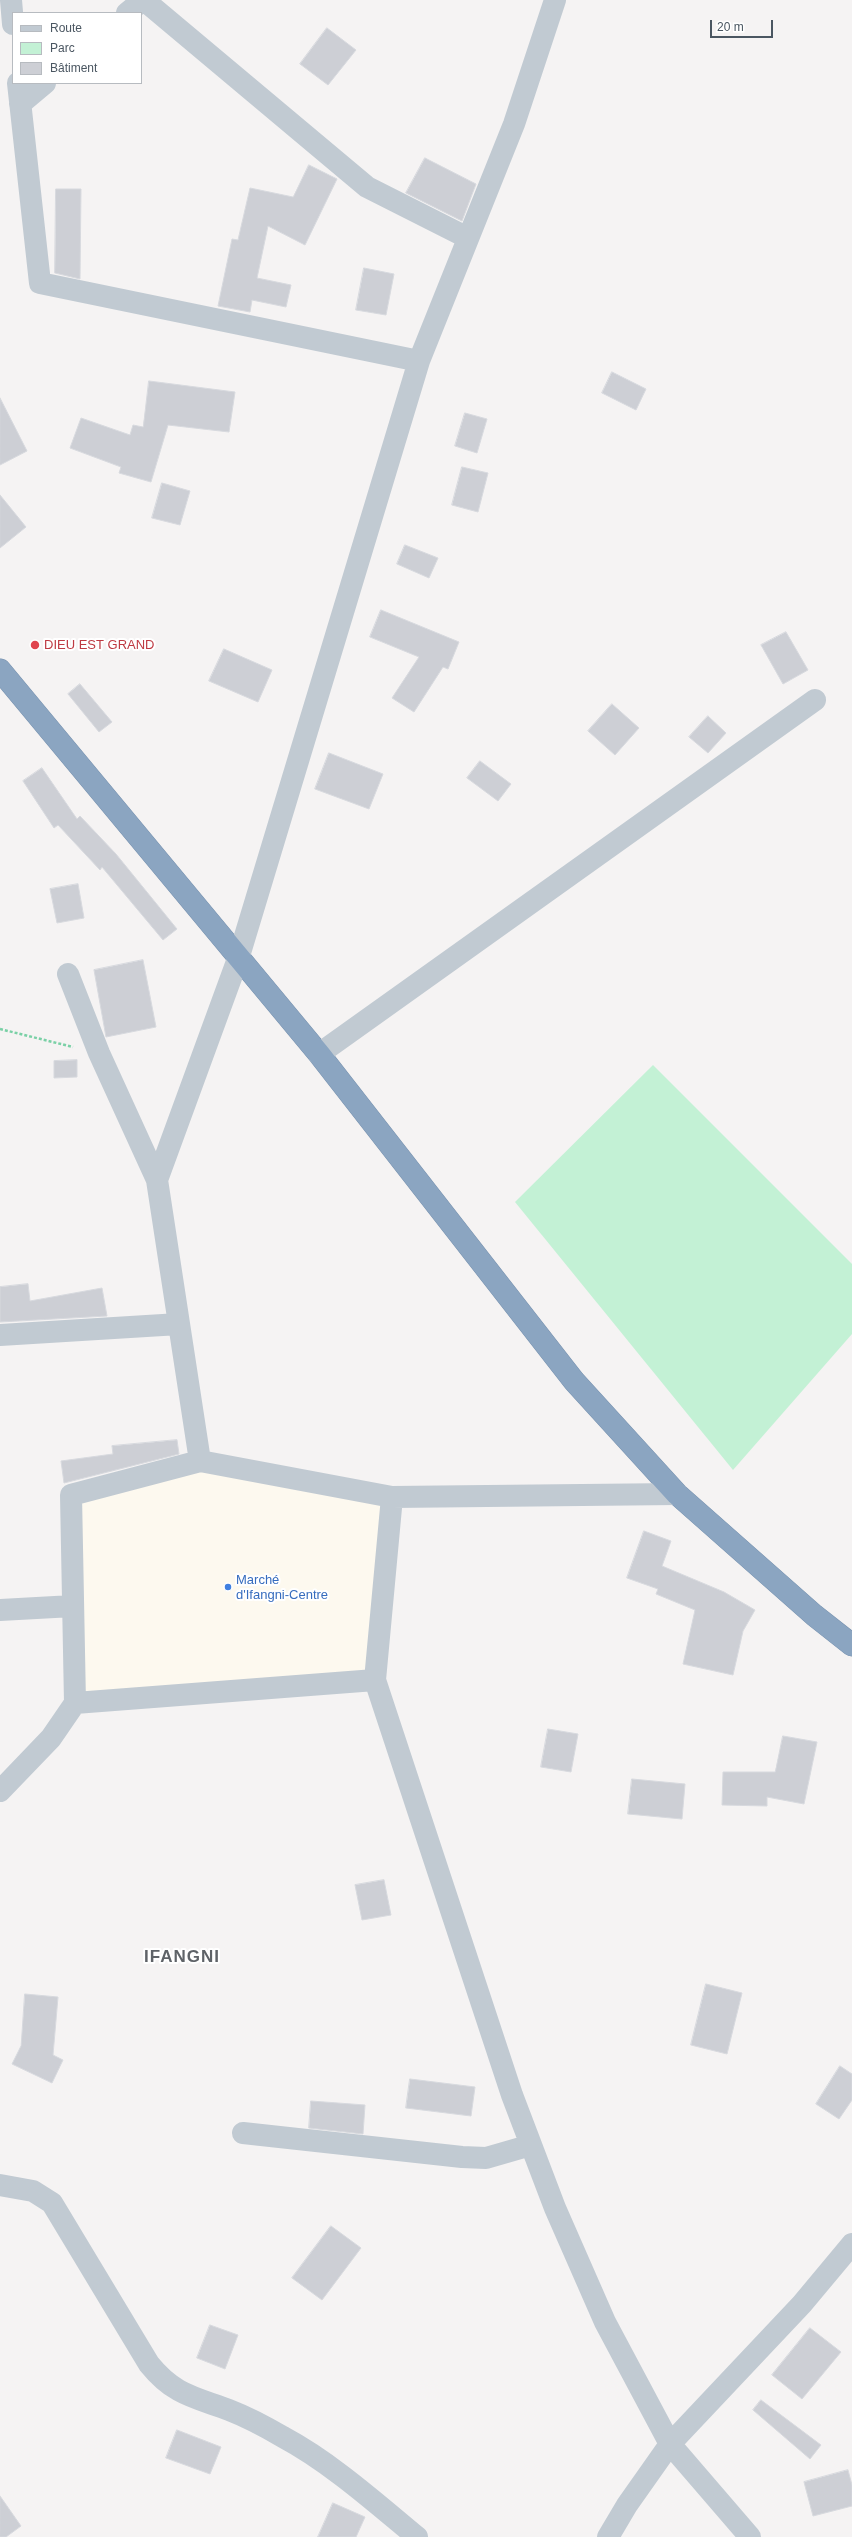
<!DOCTYPE html>
<meta charset="utf-8">
<style>
body{margin:0}
#map{position:relative;width:852px;height:2537px;overflow:hidden;background:#f5f3f3;font-family:Helvetica,sans-serif}
canvas{display:block}
.legend{position:absolute;left:12px;top:12px;width:130px;height:72px;box-sizing:border-box;background:#fff;border:1px solid #b7bbc0;margin:0;padding:5px 7px;list-style:none;font-size:12px;color:#4a5661}
.legend li{display:flex;align-items:center;gap:8px;height:20px}
.legend b{width:20px;border:1px solid #b7bbc0}
.scale{position:absolute;left:710px;top:20px;width:63px;height:18px;box-sizing:border-box;border:2px solid #4a5661;border-top:0;padding-left:5px;font-size:12px;line-height:14px;white-space:nowrap;color:#4a5661;-webkit-text-stroke:3px #fff;paint-order:stroke}
</style>
<div id="map">
<canvas width="852" height="2537"></canvas>
<ul class="legend">
<li><b style="height:5px;background:#c1cad2"></b>Route</li>
<li><b style="height:11px;background:#c3f1d5"></b>Parc</li>
<li><b style="height:11px;background:#cdcfd5"></b>Bâtiment</li>
</ul>
<div class="scale">20 m</div>
</div>
<script>
const context = document.querySelector('canvas').getContext('2d');
context.lineJoin = 'round';
function fill(path, color) { context.fillStyle = color; context.fill(path, 'evenodd'); }
function stroke(path, color, width, dash) { context.strokeStyle = color; context.lineWidth = width; context.lineCap = dash ? 'butt' : 'round'; context.setLineDash(dash || []); context.stroke(path); }
function label(font, color, halo, rows, align = 'center') {
  context.font = font + ' Helvetica,sans-serif'; context.lineWidth = 4; context.setLineDash([]); context.textBaseline = 'middle'; context.strokeStyle = halo; context.fillStyle = color; for (const [text, x, y, turn = 0] of rows) {
    context.save(); context.translate(x, y); context.rotate((+turn || 0) * Math.PI / 180); context.textAlign = isNaN(turn) ? turn : align; if (halo) context.strokeText(text, 0, 0); context.fillText(text, 0, 0); context.restore();
  }
}
const commercial = new Path2D(`
 M202 1468 384 1502 366 1673 84 1693 79 1502Z`);
const green = new Path2D(`
 M653 1065 852 1264V1334L733 1470 515 1202Z`);
const building = new Path2D(`
 M327 28 356 50 328 85 300 64Z
 M425 158 476 184 462 221 406 193Z
 M309 165 337 179 305 245 268 226 257 278 291 285 286 307 252 300 250 312 218 306 232 239 238 240 250 188 293 197Z
 M56 189H81L80 279 55 273Z
 M364 268 394 274 386 315 356 310Z
 M612 372 646 389 636 410 602 393Z
 M149 381 235 392 229 432 168 425 151 482 119 473 121 467 70 448 81 418 130 435 133 425 143 427Z
 M0 398 27 451 0 465Z
 M465 413 487 419 477 453 455 446Z
 M462 467 488 473 478 512 452 505Z
 M162 483 190 491 180 525 152 518Z
 M0 495 26 527 0 548Z
 M405 545 438 558 429 578 397 564Z
 M381 610 459 642 448 669 443 667 414 712 392 698 419 657 370 637Z
 M786 632 808 670 783 684 761 645Z
 M224 649 272 670 258 702 209 681Z
 M80 684 112 722 99 732 68 694Z
 M612 704 639 728 615 755 588 731Z
 M708 716 726 733 708 753 689 737Z
 M329 753 383 774 369 809 315 789Z
 M480 761 511 784 498 801 467 778Z
 M42 768 77 819 80 816 116 854 177 929 163 940 102 867 100 870 58 825 54 828 23 781Z
 M78 884 84 918 57 923 50 889Z
 M143 960 156 1027 106 1037 94 970Z
 M77 1060V1077L54 1078V1061Z
 M28 1284 30 1301 102 1288 107 1316 0 1322V1287Z
 M177 1440 179 1454 64 1483 61 1461 113 1454 112 1446Z
 M644 1531 671 1541 662 1566 724 1592 755 1610 743 1631 733 1675 683 1664 695 1610 656 1594 658 1589 627 1578Z
 M548 1729 578 1734 571 1772 541 1767Z
 M783 1736 817 1742 804 1804 767 1797V1806L722 1805 723 1772H775Z
 M632 1779 685 1784 682 1819 628 1814Z
 M384 1880 391 1915 362 1920 355 1885Z
 M706 1984 742 1993 727 2054 691 2045Z
 M25 1994 58 1997 53 2055 63 2060 52 2083 12 2064 21 2046Z
 M840 2066 852 2074V2100L839 2119 816 2104Z
 M410 2079 475 2087 471 2116 406 2108Z
 M311 2101 365 2105 363 2134 309 2128Z
 M331 2226 361 2248 322 2300 292 2278Z
 M210 2325 238 2335 225 2369 197 2358Z
 M810 2328 841 2352 802 2399 772 2375Z
 M761 2400 821 2445 810 2459 753 2410Z
 M177 2430 221 2447 210 2474 166 2458Z
 M848 2470 852 2485V2506L813 2516 804 2482Z
 M0 2496 21 2526 6 2537H0Z
 M333 2503 365 2517 356 2537H318Z`);
const path = new Path2D(`
 M0 1029 73 1047`);
const minor = new Path2D(`
 M11 0 13 24
 M144 0 367 187 468 238
 M127 13 143 0
 M18 83 40 283 419 361
 M20 104 45 83
 M68 974 99 1053 157 1180
 M319 1054 815 700
 M0 1335 179 1324
 M200 1461 157 1180 239 956 419 361 514 124 555 0
 M392 1497 375 1680 512 2095 555 2208 605 2322 670 2444 750 2537
 M0 1610 73 1606
 M75 1703 375 1680
 M0 1791 51 1738 75 1703 71 1495 200 1461 392 1497 677 1494
 M243 2133 462 2157 486 2158 531 2145
 M0 2185 33 2191 52 2203 149 2364C174 2395 194 2397 229 2410 247 2417 266 2427 283 2437 330 2462 376 2503 417 2537
 M608 2537 627 2505 670 2444 802 2304 852 2244`);
const highway = new Path2D(`
 M0 670 319 1054 574 1381 677 1494 814 1615 852 1645`);
const markers = [
 [35,645,5,"#e0444e"],
 [228,1587,4,"#3f7fe0"]
];
const healthNames = [
 ["DIEU EST GRAND",44,645]
];
const shopNames = [
 ["Marché",236,1580],
 ["d'Ifangni-Centre",236,1595]
];
const districtNames = [
 ["IFANGNI",182,1957]
];
fill(commercial, '#fdf9ef');
fill(green, '#c3f1d5');
fill(building, '#cdcfd5');
stroke(building, '#d7d9de', 1);
stroke(highway, '#7690ad', 23);
stroke(path, '#7ad0a6', 2.5, [3, 2]);
stroke(minor, '#c1cad2', 22);
stroke(highway, '#8ba5c1', 22);
for (const [x, y, r, color] of markers) { const dot = new Path2D(); dot.arc(x, y, r, 0, 2 * Math.PI); context.fillStyle = color; context.fill(dot); stroke(dot, '#fff', 1.5); }
label('13px', '#be3a42', '#fff', healthNames, 'left');
label('13px', '#366cbe', '#fff', shopNames, 'left');
context.letterSpacing = '1px';
label('bold 17px', '#5f6368', '#fff', districtNames);
context.letterSpacing = '0px';
</script>
